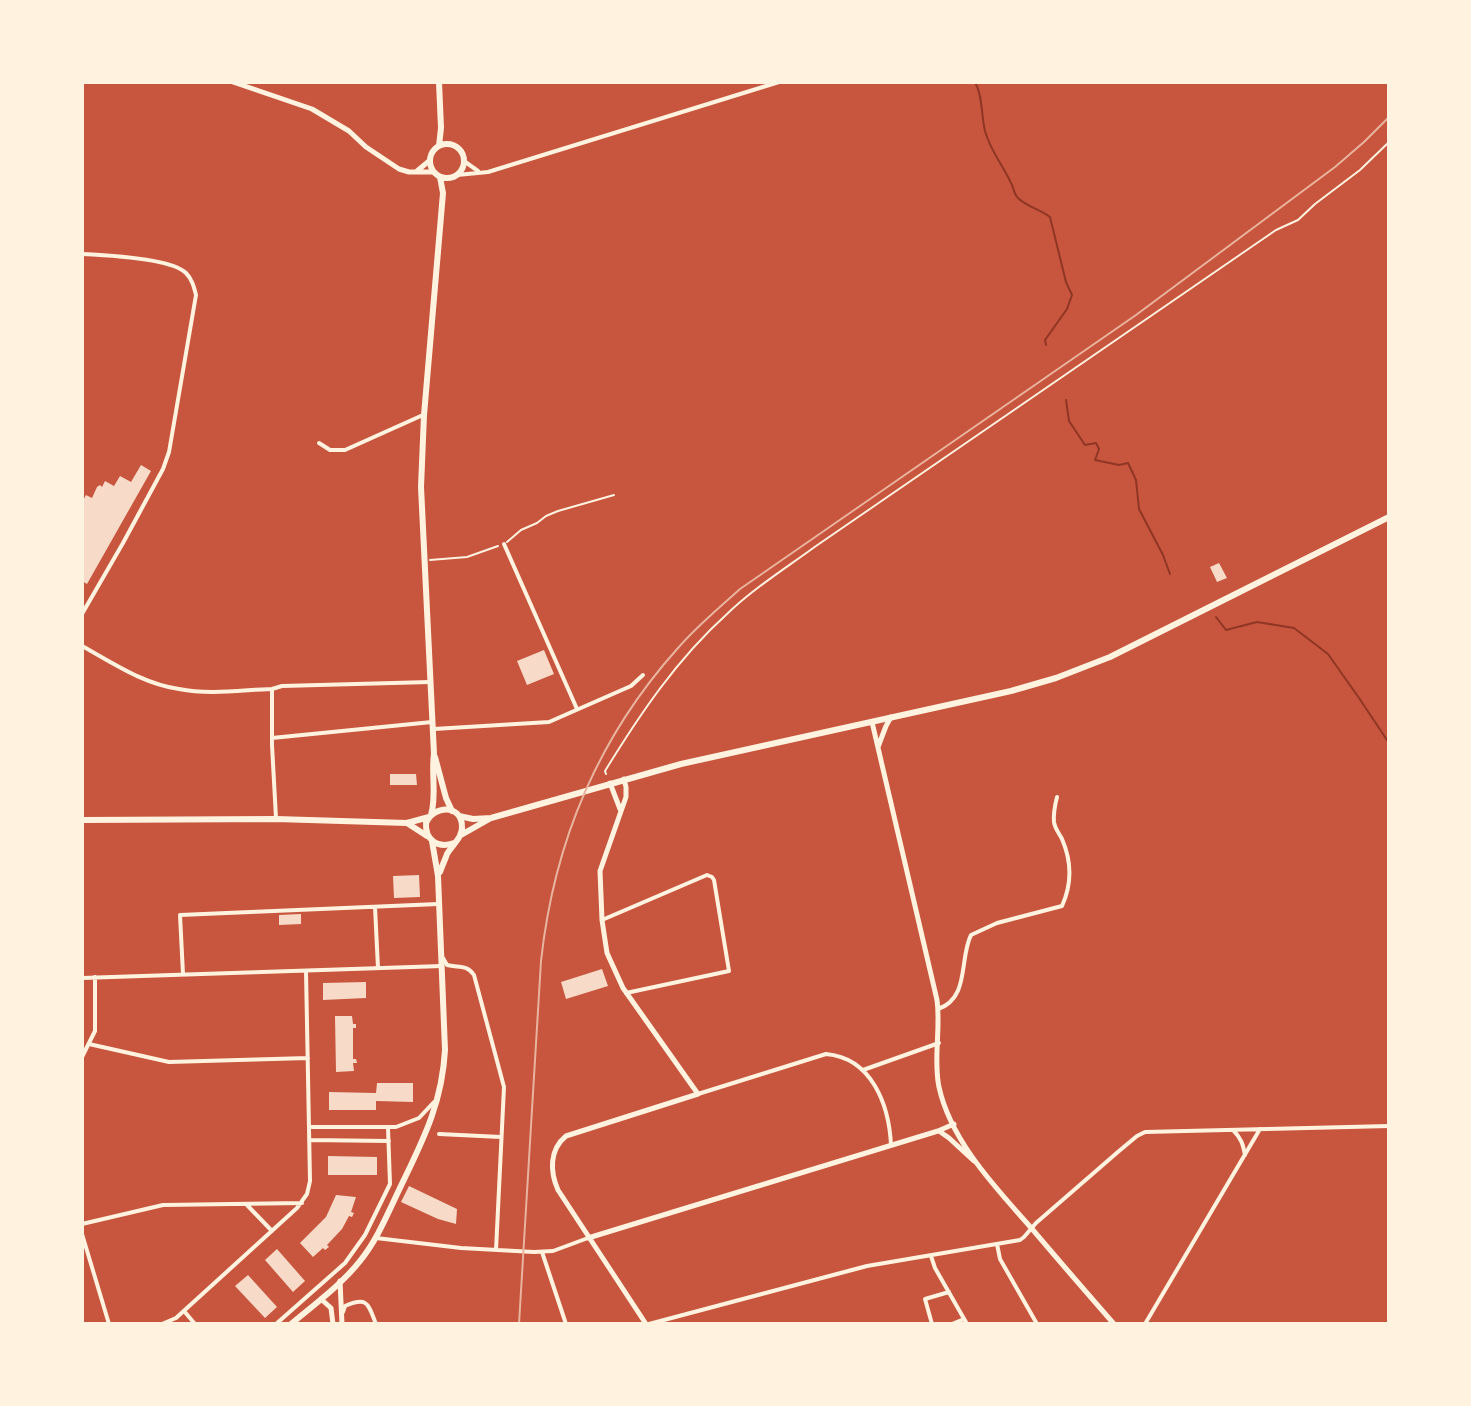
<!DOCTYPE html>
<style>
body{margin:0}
#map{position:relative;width:1471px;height:1406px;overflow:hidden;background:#c8553d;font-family:Mulish,sans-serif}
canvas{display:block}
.frame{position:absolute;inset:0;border:84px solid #fff3e0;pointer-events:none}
</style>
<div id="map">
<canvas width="1471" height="1406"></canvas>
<div class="frame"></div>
</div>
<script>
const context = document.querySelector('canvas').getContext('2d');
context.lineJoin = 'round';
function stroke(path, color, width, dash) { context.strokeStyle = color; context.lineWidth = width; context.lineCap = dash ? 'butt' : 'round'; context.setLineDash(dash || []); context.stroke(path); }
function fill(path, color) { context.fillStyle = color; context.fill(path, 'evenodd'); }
const stream = new Path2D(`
 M975 82C983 96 981 115 985 131 991 152 1001 162 1010 181 1014 187 1013 193 1018 198 1027 207 1040 209 1050 217L1066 282 1072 295 1067 309 1045 340 1046 345
 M1066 400 1069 421 1085 445 1096 443 1099 449 1095 460 1119 465 1128 463 1136 480 1139 509 1163 555 1170 574
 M1216 617 1226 630 1257 622 1294 628 1328 654 1359 698 1389 743`);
const building = new Path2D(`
 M141 465 151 471 87 584 82 581V502L86 495 92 498 97 487 100 485 102 487 105 481 114 486 120 476 131 482Z
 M1219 563 1227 578 1217 582 1210 567Z
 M544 650 554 674 527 685 517 661Z
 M390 774H416L417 785H390Z
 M419 875 420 897 394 898 393 876Z
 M301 914V924L279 925V915Z
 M602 969 608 986 566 999 561 982Z
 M366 982V998L323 1000V983Z
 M335 1016H352L353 1024H356V1028H353V1059H356L357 1063H353L354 1071 336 1072Z
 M377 1083H413V1102L376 1101V1110H329V1092L376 1093Z
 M328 1156 377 1157V1175H328Z
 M409 1186 457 1209 456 1224 438 1219 401 1202Z
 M336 1195 356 1197 351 1212 354 1213 352 1217 349 1216 342 1229 327 1245 329 1247 325 1250 323 1248 313 1257 300 1243 326 1217Z
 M277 1249 305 1281 293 1292 265 1260Z
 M248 1275 277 1307 265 1318 235 1286Z`);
const path = new Path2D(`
 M507 542 521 530 537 523 546 516 558 511 614 495
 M430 560 467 557 498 546
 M606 774 605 771C640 714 677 659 727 614 754 588 786 568 816 546L1276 230 1298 220 1315 204 1360 170 1389 142`);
const minor = new Path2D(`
 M464 161 478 171
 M457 175 488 172 779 82
 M82 254C104 255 171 258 186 273 192 279 194 287 196 295L169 452 163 469 123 543 82 614
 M319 443 330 450H345L423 415
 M504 544 577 709
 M82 646C113 663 143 684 179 689 209 695 242 690 272 689L282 686 430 682
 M272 689V745L276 818
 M434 729 549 722 631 686 643 675
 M272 738 432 722
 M375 907 378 968
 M602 920 707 875 712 877 714 880 729 971 626 993
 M443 958 447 965C458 968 467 964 474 975L504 1087 496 1250
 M183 974 180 915 438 904
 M82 978 442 966
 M938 1009C970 998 959 959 971 935L997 923 1062 906C1072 884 1072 862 1062 839 1059 833 1055 829 1054 822 1053 813 1055 805 1057 797
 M89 1044 169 1062 308 1058
 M82 1057 95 1031V977
 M863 1070 939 1043
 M698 1094 826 1054C872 1058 889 1105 891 1145
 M309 1127H396L419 1118 434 1102
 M1233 1130C1241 1138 1243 1144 1245 1155
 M439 1134 501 1137
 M309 1140 389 1141
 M247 1205 272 1231
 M82 1224 163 1205 302 1203
 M82 1234 109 1324
 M376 1238 461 1248 534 1252 553 1251 588 1238
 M997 1244 1000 1259 1037 1324
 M542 1252 566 1324
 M931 1256 935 1268 967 1324
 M184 1311 195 1324
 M343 1312 345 1306C368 1296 368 1304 376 1324
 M162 1324 176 1318 297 1208 307 1194 310 1181 306 971
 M276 1324 345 1263 365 1235 390 1184 388 1128
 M649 1324 867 1266 1020 1240 1024 1237 1036 1223 1119 1151 1137 1136 1145 1132 1389 1126
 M932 1324 925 1299 949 1292
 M952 1324 964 1319
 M1145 1324 1260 1129`);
const tertiary = new Path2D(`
 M233 82 312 109 349 131 366 147 399 169 409 172H433
 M417 171 429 161
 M872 722 937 1000C941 1029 933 1059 939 1087 951 1142 997 1189 1033 1230 1060 1262 1087 1293 1114 1324
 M878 747 886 726 891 717
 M624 779 626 787V797L600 871 602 920 607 953 623 988 698 1094 566 1136C549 1150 550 1172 558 1190L646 1324
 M610 783 620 809
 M939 1131 949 1138 974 1161
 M588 1238 938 1131 954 1124
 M340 1281 342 1324
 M321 1299 331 1308 333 1324`);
const secondary = new Path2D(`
 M439 82 441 128 439 146
 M430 161a17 17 0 1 1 34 0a17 17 0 1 1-34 0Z
 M435 757 446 798 452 811
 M431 815C437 795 431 774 434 754L421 487 424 415 443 193 440 177
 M459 816 473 819 491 818 681 764 1011 691 1056 678 1110 657 1389 517
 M82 820 276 819 407 823 429 817
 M407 823 427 836
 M461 835 491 818
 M440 872C442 866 445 860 447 854 452 845 463 837 462 826 461 804 434 805 426 823 425 840 438 849 454 843
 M291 1324C315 1304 341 1285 360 1261 377 1240 387 1215 399 1190 422 1142 442 1105 445 1050L438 876 432 841`);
const tram = new Path2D(`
 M519 1324 541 961C554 842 598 737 678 648 697 626 719 608 740 589L1136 315 1335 167 1364 142 1389 117`);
stroke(stream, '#8f3625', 2);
fill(building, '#f7dbc8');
stroke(path, '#fff3e0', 2);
stroke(minor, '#fff3e0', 4);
stroke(tertiary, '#fff3e0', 5);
stroke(secondary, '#fff3e0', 6);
stroke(tram, '#e9b49f', 2);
</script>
